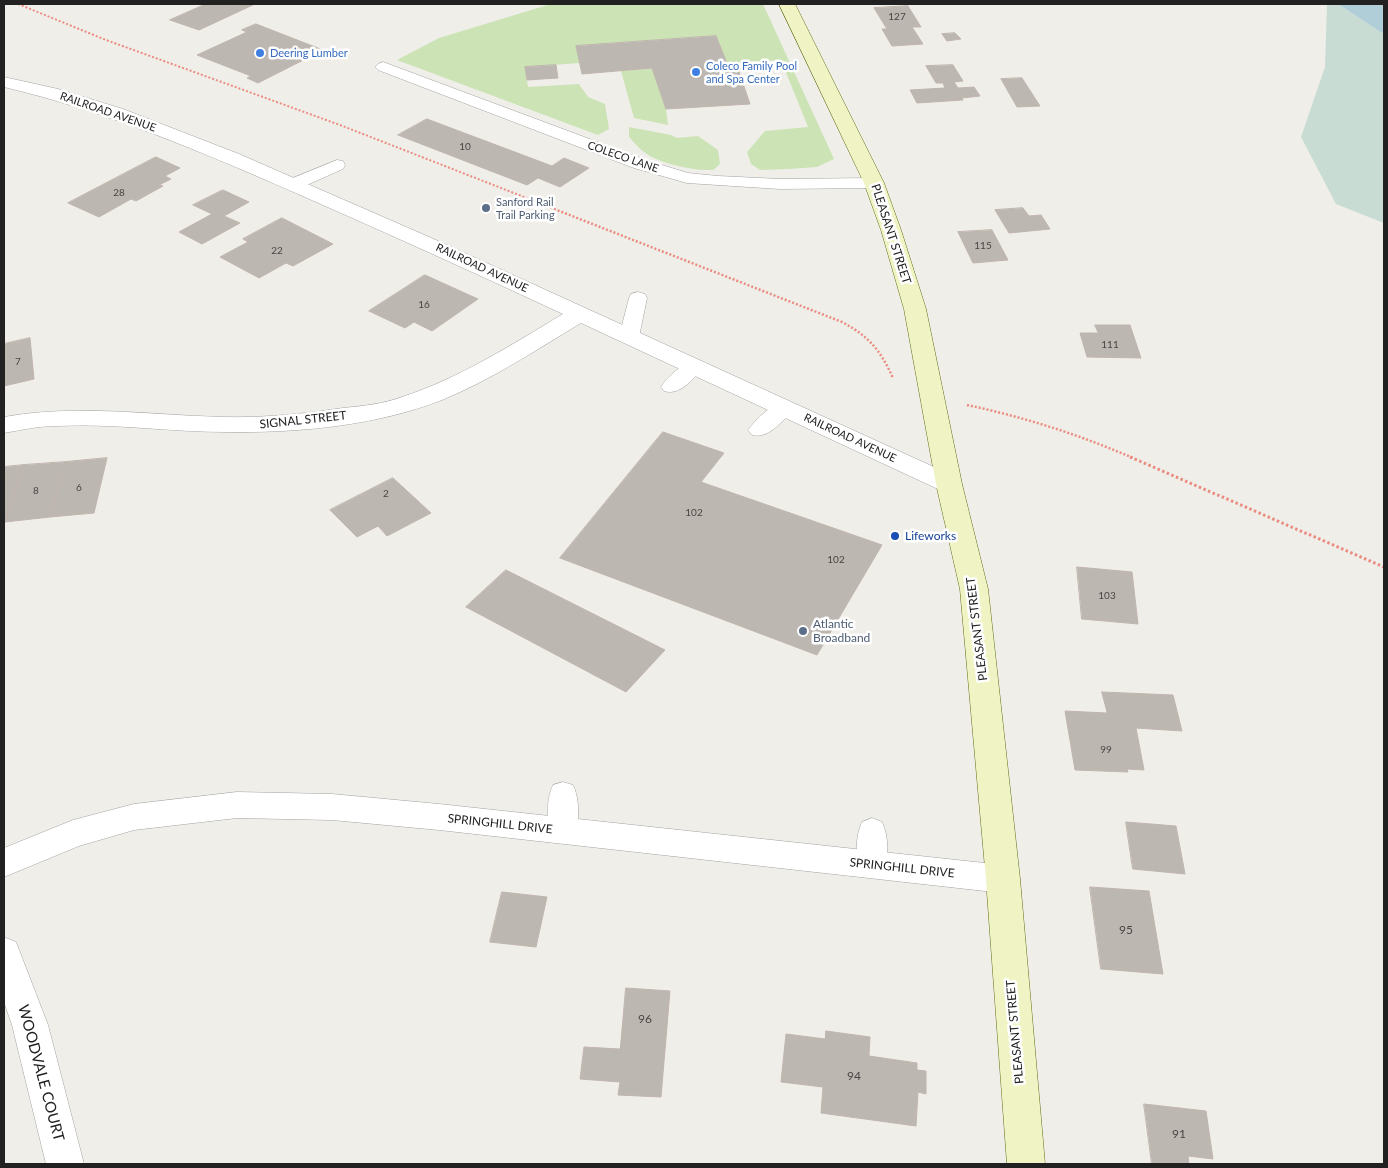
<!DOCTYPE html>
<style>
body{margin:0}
#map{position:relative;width:1388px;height:1168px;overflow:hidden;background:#f0eee9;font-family:Lato,sans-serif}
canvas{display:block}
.frame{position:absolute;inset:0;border:5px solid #212121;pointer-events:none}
</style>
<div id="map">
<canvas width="1388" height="1168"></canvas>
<div class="frame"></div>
</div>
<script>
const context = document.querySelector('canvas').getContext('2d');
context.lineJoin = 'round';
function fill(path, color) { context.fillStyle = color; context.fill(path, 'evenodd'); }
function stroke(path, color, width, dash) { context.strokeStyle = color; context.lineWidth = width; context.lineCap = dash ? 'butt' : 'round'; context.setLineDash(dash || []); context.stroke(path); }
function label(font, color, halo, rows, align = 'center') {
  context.font = font + ' Lato,sans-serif'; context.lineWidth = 5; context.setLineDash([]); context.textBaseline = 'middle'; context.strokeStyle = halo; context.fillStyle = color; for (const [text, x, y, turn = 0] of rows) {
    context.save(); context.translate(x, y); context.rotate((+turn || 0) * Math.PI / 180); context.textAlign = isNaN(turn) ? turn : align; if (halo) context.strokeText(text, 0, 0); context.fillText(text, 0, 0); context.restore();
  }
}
const grass = new Path2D(`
 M551 4H763L834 159 817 167 789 169 760 170 751 164 747 152 765 131 808 127 781 60 727 63 716 36 576 46 580 63 525 67 528 87 579 84 588 97 605 104 609 129 598 135 397 60 439 38Z
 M652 68 666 109 668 125 634 118 621 71Z
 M629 127 671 135 677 138 698 136 718 150 720 164 713 170C695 171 662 164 647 154 640 150 635 143 629 137Z`);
const wetland = new Path2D(`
 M1327 4H1338L1382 33 1384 31V223L1336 204 1301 137 1325 67Z`);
const water = new Path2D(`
 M1338 4H1384V31L1382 33Z`);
const building = new Path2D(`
 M206 4H255L199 30 170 20Z
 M908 6 921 27H912L923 44 892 46 882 29H887L874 8Z
 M256 24 323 50 258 83 247 78 251 76 197 55 247 32 242 30Z
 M955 33 961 39 947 41 942 34Z
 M716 36 727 63H736L750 104 666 109 652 68 582 74 576 46Z
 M556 65 558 78 527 80 525 67Z
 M953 65 963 81 954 82 958 88 974 87 980 96 962 98 963 100 917 103 910 90 945 88 943 83H936L926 66Z
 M1022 78 1040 106 1017 107 1001 79Z
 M427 119 552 166 564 158 589 168 560 187 538 178 527 185 398 135Z
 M156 157 180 168 165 176 171 179 159 185 163 186 136 201 131 199 99 217 68 203Z
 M223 190 249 202 224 216 240 223 202 244 179 232 212 214 193 205Z
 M1023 208 1029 216 1041 215 1050 229 1009 233 995 210Z
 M282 218 333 244 293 266 286 263 259 278 220 257 248 242 243 239Z
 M992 230 1008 260 973 263 958 232Z
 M425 275 478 299 432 331 414 322 405 328 369 311Z
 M1095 325H1130L1141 358 1087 357 1080 333H1098Z
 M30 338 34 379 4 386V344Z
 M663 432 724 453 701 482 882 545 817 655 560 558Z
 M107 458 94 513 50 517 65 462Z
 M65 462 50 517 5 522 23 465Z
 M23 465 5 522H4V467Z
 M393 478 431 513 387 536 378 526 357 537 330 510Z
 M1077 567 1132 572 1138 624 1082 619Z
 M506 570 665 650 626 692 466 607Z
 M1102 692 1173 695 1182 731 1136 728 1144 770 1127 769 1128 772 1075 770 1065 711 1107 713Z
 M1126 822 1176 826 1185 874 1133 869Z
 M1090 887 1149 891 1163 974 1101 969Z
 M502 892 547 897 536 947 490 942Z
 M626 988 670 991 661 1097 618 1095 620 1082 580 1079 584 1047 620 1049Z
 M826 1031 870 1037 869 1056 917 1063V1070L926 1071V1094L918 1092 916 1126 821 1113 823 1087 781 1082 786 1034 825 1039Z
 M1144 1104 1206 1111 1213 1159 1188 1156 1189 1164H1152Z`);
const pathFar2 = new Path2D(`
 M18 4 106 40 340 125 542 204`);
const pathFar1 = new Path2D(`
 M539 203 842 322C870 337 880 350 893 378
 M967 405C1024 417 1080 435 1133 458`);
const path = new Path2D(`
 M1130 457 1384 567`);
const service = new Path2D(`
 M383 62 646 160 688 173 718 176 780 179 874 178 880 179 883 183 880 187 874 188 780 189 687 183 634 168 378 70 375 67 378 64Z
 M337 160 343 161 345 165 343 169 300 188H288L285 184 288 180Z
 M638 292 645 294 647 298 639 337 636 341 629 343 622 341 619 337 629 298 631 294Z
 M695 360 702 362 705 366 702 370C691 380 680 396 664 391L661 387C668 376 683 363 695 360Z
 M784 401 791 403 794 408 791 413C780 423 768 439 752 435L748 430C756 419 771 405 784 401Z
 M563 782 573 785C580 799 580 825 573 839L563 843 553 839C546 825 546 799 553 785Z
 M872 818 882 822C889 836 889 859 882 874L872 877 862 874C855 859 855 836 862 822Z`);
const minor = new Path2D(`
 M4 77 58 89 123 109 239 154 445 244 958 478 962 484 958 490 949 493 940 490 581 323C536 350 491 380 442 400 375 426 298 433 226 432 170 432 113 423 56 426 38 426 21 430 4 433V417C76 404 149 415 222 417 263 418 303 414 343 408 363 406 383 404 402 397 460 378 511 345 563 314 475 273 387 233 298 194 202 152 106 111 4 87Z
 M237 792 332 794 439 804 1003 865 1015 869 1020 879 1015 889 1003 893 439 830 332 820 237 818 134 830 79 846 4 877V848L73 820 134 804Z
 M4 937 16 942 48 1025 84 1164H46L12 1025 4 1002Z`);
const secondary = new Path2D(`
 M779 4H795L884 183 901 230 926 309 962 484 988 589 1020 879 1045 1164H1007L986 879 960 589 936 484 904 309 881 230 864 183Z`);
const markers = [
 [260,53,5,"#3f7fe0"],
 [696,72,5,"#3f7fe0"],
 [486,208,5,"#5c6f8a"],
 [895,536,5,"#1a4fb4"],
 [803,631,5,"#5c6f8a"]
];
const numberNames = [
 ["127",897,17],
 ["10",465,147],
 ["28",119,193],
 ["115",983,246],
 ["22",277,251],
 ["16",424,305],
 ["111",1110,345],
 ["7",18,362],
 ["6",79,488],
 ["8",36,491],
 ["2",386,494],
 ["102",694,513],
 ["102",836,560],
 ["103",1107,596],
 ["99",1106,750]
];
const farShopnames = [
 ["Deering Lumber",270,53],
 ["Coleco Family Pool",706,66],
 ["and Spa Center",706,79]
];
const farStreetnames = [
 ["RAILROAD AVENUE",108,112,19],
 ["COLECO LANE",623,157,19],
 ["RAILROAD AVENUE",482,268,25],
 ["RAILROAD AVENUE",850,438,25]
];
const farServicenames = [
 ["Sanford Rail",496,202],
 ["Trail Parking",496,215]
];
const streetNames = [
 ["PLEASANT STREET",891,234,72],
 ["SIGNAL STREET",303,420,-6],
 ["PLEASANT STREET",977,629,-97],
 ["SPRINGHILL DRIVE",500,824,6],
 ["SPRINGHILL DRIVE",902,868,6],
 ["PLEASANT STREET",1015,1032,-95]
];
const transitNames = [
 ["Lifeworks",905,536]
];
const serviceNames = [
 ["Atlantic",813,624],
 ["Broadband",813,638]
];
const nearNumbernames = [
 ["95",1126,930],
 ["96",645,1019],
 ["94",854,1076],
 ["91",1179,1134]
];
const nearStreetnames = [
 ["WOODVALE COURT",41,1073,75]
];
fill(grass, '#cbe3b5');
fill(wetland, '#c8dcd3');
fill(water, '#afced8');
fill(building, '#bdb7b2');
stroke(building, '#c0b5ad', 1);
stroke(service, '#a2a2a2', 1);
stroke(minor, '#a2a2a2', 1);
stroke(secondary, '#626d13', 1);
stroke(pathFar2, '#ea8c80', 2, [2, 2]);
stroke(pathFar1, '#ea8c80', 2.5, [2, 2]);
stroke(path, '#ea8c80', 3, [2.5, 2.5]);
fill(service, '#fff');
fill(minor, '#fff');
fill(secondary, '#f0f3c4');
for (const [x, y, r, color] of markers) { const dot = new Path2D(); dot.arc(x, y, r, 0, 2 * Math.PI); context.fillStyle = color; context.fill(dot); stroke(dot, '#fff', 2); }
label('10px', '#484645', null, numberNames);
label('11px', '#366cbe', '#fff', farShopnames, 'left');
label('11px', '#212121', '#fff', farStreetnames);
label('11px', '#4e5e75', '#fff', farServicenames, 'left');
label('12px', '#212121', '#fff', streetNames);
label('12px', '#164399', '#fff', transitNames, 'left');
label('12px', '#4e5e75', '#fff', serviceNames, 'left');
label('12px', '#484645', null, nearNumbernames);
label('15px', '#212121', '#fff', nearStreetnames);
</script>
